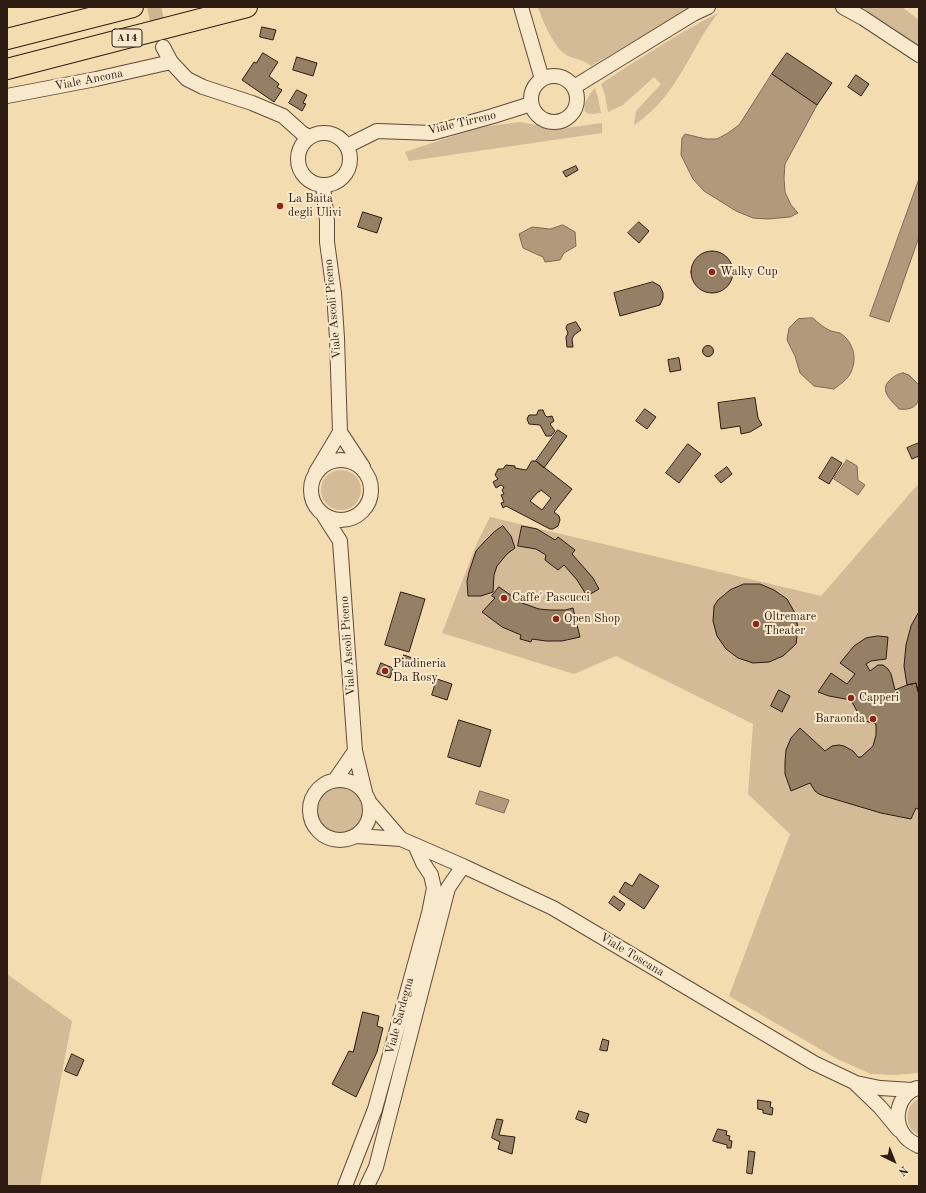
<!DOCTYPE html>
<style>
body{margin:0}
#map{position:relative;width:926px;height:1193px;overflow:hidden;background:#f4dcb1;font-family:"Old Standard TT",serif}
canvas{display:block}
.frame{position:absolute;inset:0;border:8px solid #2e1b12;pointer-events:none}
.north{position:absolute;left:874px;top:1141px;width:40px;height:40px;-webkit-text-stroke:3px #f8e8cc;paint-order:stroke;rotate:137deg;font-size:11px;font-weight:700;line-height:16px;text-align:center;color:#2e1b12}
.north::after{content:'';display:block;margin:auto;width:14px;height:18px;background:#2e1b12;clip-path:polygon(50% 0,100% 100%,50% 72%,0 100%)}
</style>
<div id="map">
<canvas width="926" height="1193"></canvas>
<div class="frame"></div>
<div class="north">N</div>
</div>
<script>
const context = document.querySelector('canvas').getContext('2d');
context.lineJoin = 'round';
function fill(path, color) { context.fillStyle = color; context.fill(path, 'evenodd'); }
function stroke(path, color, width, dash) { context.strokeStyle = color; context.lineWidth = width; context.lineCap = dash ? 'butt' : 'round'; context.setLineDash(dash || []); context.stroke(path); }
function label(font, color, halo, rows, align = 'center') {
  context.font = font + ' "Old Standard TT",serif'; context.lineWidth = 4; context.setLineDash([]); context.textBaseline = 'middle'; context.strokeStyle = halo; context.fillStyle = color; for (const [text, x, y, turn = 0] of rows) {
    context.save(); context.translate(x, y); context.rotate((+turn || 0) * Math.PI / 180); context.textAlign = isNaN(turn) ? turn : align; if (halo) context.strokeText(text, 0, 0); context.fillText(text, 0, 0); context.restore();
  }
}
const green = new Path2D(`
 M538 7H693L591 66C582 59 578 60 568 56 555 50 542 20 538 7Z
 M860 7H902L919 20V47Z
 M718 13C688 52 678 96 634 125L636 111 661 84 654 77 623 105 608 112 605 95 601 84C639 58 678 34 718 13Z
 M595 88 598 97 601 113C598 113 593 114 590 114 577 111 590 93 595 88Z
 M520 122 537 125 551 130 602 123V133L409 161 405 152 480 127Z
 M321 490a20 20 0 1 1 40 0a20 20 0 1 1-40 0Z
 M919 483V1073L894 1075 871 1074 837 1059 729 996 790 834 748 794 753 724 616 656 574 674 442 633 477 543 490 517 821 596Z
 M314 810a26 26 0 1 1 52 0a26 26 0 1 1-52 0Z
 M7 974 72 1021 40 1186H7Z
 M919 1098V1135C903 1127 904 1106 919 1098Z`);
const water = new Path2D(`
 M772 74 817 105 785 164 784 178 785 192 791 205 798 213 790 217 768 219 753 218 736 211 704 191 693 179 681 155 682 138 685 134 706 139H717L728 133 739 125Z
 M919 179V237L889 322 870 316Z
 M563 225 575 232 576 246 564 253 560 260 545 262 543 257 523 248 519 234 532 227 550 229Z
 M813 318C818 323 824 328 831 331 834 332 837 332 840 333 854 342 858 360 850 374 847 380 839 385 834 389L814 386 800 373 795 356 787 340 789 328 798 319Z
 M903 373 909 375 919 385C919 389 920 396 919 399 916 409 907 410 899 409 892 401 879 391 889 381 894 376 897 374 903 373Z
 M847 460 857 466 858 480 865 485 858 495 834 479Z
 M480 791 509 800 504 813 476 804Z`);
const building = new Path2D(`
 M262 27 276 30 273 40 260 37Z
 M263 53 278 62 269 76 279 84 277 87 282 90 274 102 242 80 254 62 256 63Z
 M787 53 832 83 817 105 772 74Z
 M297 57 317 63 313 76 293 70Z
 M856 75 869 84 861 96 848 87Z
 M297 90 307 95 303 103 306 104 302 111 289 103Z
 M576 166 578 170 566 177 563 172Z
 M363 212 382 218 377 233 358 227Z
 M639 222 649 231 639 243 628 233Z
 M691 272a21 21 0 1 1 42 0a21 21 0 1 1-42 0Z
 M653 282 660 286 663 293V298L660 305 620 316 614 293Z
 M576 322 581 330 574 335 572 339 573 347H567L566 337 568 333 566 328 567 325Z
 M702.5 351a5.5 5.5 0 1 1 11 0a5.5 5.5 0 1 1-11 0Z
 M679 358 681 370 670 372 668 360Z
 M755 398 758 418 762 425 750 432 741 434 740 426 721 429 718 403Z
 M645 409 656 417 647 429 636 421Z
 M539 410H543L545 415 547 417 552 416 554 421 550 424 555 431 551 436H546L540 425 529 424 527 419 529 415H536Z
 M558 430 567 436 544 468 536 461Z
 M919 443V456L912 459 907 448Z
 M688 444 701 454 679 483 666 473Z
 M832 457 842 463 829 484 819 478Z
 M532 461H536L572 489 554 512 559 516 560 520 558 526 553 529H550L506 506 503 508 501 503 504 502 501 495 504 494 502 490 504 487 501 485 496 488 493 482 498 479 495 475 498 469H503L506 465 515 466V468L526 470ZM541 490 551 498 542 510 530 501 538 492H539Z
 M727 467 732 474 721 483 715 476Z
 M503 526 511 536 515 548 507 554 497 566 494 575 493 592 481 596H468L467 581 469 572 476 551 485 541 494 532Z
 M522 526 537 529 555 540 558 537 575 550 572 554 593 578 599 589 587 596 577 580 564 565 558 570 545 560 546 555 536 549 518 546Z
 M744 584H760L774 590 787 599 795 613 798 628 796 644 783 656 769 662 753 663 738 658 726 649 717 636 713 621 714 606 718 600 730 590Z
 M499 587 522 603 539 609 550 610H565L573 608 580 637 562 641H546L532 639 531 642 520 639 521 635 502 627 482 612 495 598 492 596Z
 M401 592 425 599 409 652 385 645Z
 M919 612V695L916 683 907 685 904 666 906 645 911 626Z
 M878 636 888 637 886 659 871 661 866 664 870 671 878 665H883L888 669 891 674 895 690 907 685 916 683 919 695V810L916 808 911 819 881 813 824 796 819 794 815 791 810 783 791 791 785 774V762L786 750 791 738 800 728 825 751 832 746 839 745 844 746 853 751 858 757H861L873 746 876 735V724L865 721 859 715 851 700 829 696 818 692 831 673 847 684 855 674 840 663 854 646 866 638Z
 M404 655 415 659 412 667 401 664Z
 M381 663 393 668 390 678 377 674Z
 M437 679 452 684 447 700 432 695Z
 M779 690 790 696 782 712 771 706Z
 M459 720 491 730 480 767 448 757Z
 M640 874 659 886 644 909 619 892 625 882 632 886Z
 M614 896 625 904 620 911 609 903Z
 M363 1012 379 1016 377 1026 383 1028 377 1052 356 1097 332 1084 349 1051 353 1052Z
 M603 1039 609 1041 607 1051 600 1050Z
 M72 1054 84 1060 77 1076 65 1071Z
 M758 1100 771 1102 770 1107 773 1108 772 1115 763 1113V1110L758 1109Z
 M579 1111 589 1114 586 1123 576 1119Z
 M497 1119 503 1120 499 1135 515 1137 512 1154 498 1149 500 1142 492 1138Z
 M718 1129 727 1131 726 1135 730 1136 729 1140 732 1141 731 1148H727V1145L713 1141Z
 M749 1151 755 1152 752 1174 747 1173Z`);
const minorTunnel = new Path2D(`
 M154 7 161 39`);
const minor = new Path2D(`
 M521 7 542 79
 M843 7 863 18 919 55
 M163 47 171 62 187 79 203 87 252 103 283 116 302 133 309 137
 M531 99a23 23 0 1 1 46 0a23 23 0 1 1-46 0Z
 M574 87 693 14 708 7
 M7 96 96 79 171 62
 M298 159a26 26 0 1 1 52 0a26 26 0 1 1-52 0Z
 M347 146 377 131 432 133 493 116 531 104
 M340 432 363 467
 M311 490a30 30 0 1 1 60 0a30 30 0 1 1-60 0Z
 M316 472 340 432 337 338 334 293 327 242V221L323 186
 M324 516 340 541 355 751 365 792
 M310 810a30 30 0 1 1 60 0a30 30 0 1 1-60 0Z
 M335 780 355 751
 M370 803 401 839
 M357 836 401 839 463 866 553 908 814 1063 856 1083 880 1088 912 1090
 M856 1084 880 1107 899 1130
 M917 1088C898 1095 892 1119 904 1135 908 1141 913 1143 919 1146
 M345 1186 375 1109 429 913 434 888 431 875 423 863 415 845
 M367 1186 376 1167 448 888 463 866`);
const highway = new Path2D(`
 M7 39 133 7
 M7 69 247 7`);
const markers = [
 [280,206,4,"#8f2418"],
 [712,272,4,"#8f2418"],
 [504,598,4,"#8f2418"],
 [556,619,4,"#8f2418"],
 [756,624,4,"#8f2418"],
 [385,671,4,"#8f2418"],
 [851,698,4,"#8f2418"],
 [873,719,4,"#8f2418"]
];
const shields = [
 [127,38,30]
];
const shieldNames = [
 ["A14",127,38]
];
const streetNames = [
 ["Viale Ancona",89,80,-11],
 ["Viale Tirreno",462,123,-13],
 ["Viale Ascoli Piceno",333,309,-95],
 ["Viale Ascoli Piceno",348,646,-94],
 ["Viale Toscana",632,955,31],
 ["Viale Sardegna",400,1016,-75]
];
const poiNames = [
 ["La Baita",288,199],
 ["degli Ulivi",288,213],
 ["Walky Cup",720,272],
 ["Caffe' Pascucci",512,598],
 ["Oltremare",764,617],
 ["Theater",764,631],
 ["Open Shop",564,619],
 ["Piadineria",393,664],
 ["Da Rosy",393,678],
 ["Capperi",859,698],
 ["Baraonda",865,719,"right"]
];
fill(green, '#d2bb96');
fill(water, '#b19a7b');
stroke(water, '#7d6751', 1);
fill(building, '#957f65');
stroke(building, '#2e1b12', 1);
stroke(minorTunnel, '#ccb591', 14, [14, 7]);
stroke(minor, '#604b3a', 16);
stroke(highway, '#2e1b12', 22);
stroke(minor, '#f8e8cc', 14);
stroke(highway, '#f4dcb1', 20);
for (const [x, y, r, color] of markers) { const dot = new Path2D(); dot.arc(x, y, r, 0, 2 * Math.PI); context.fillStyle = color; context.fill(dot); stroke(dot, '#f8e8cc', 1.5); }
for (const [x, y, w] of shields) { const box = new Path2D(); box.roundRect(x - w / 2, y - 9, w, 18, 3); context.fillStyle = '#f8e8cc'; context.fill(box); stroke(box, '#2e1b12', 1); }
label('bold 11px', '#2e1b12', null, shieldNames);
label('12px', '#2e1b12', '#f8e8cc', streetNames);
label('12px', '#2e1b12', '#f8e8cc', poiNames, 'left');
</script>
